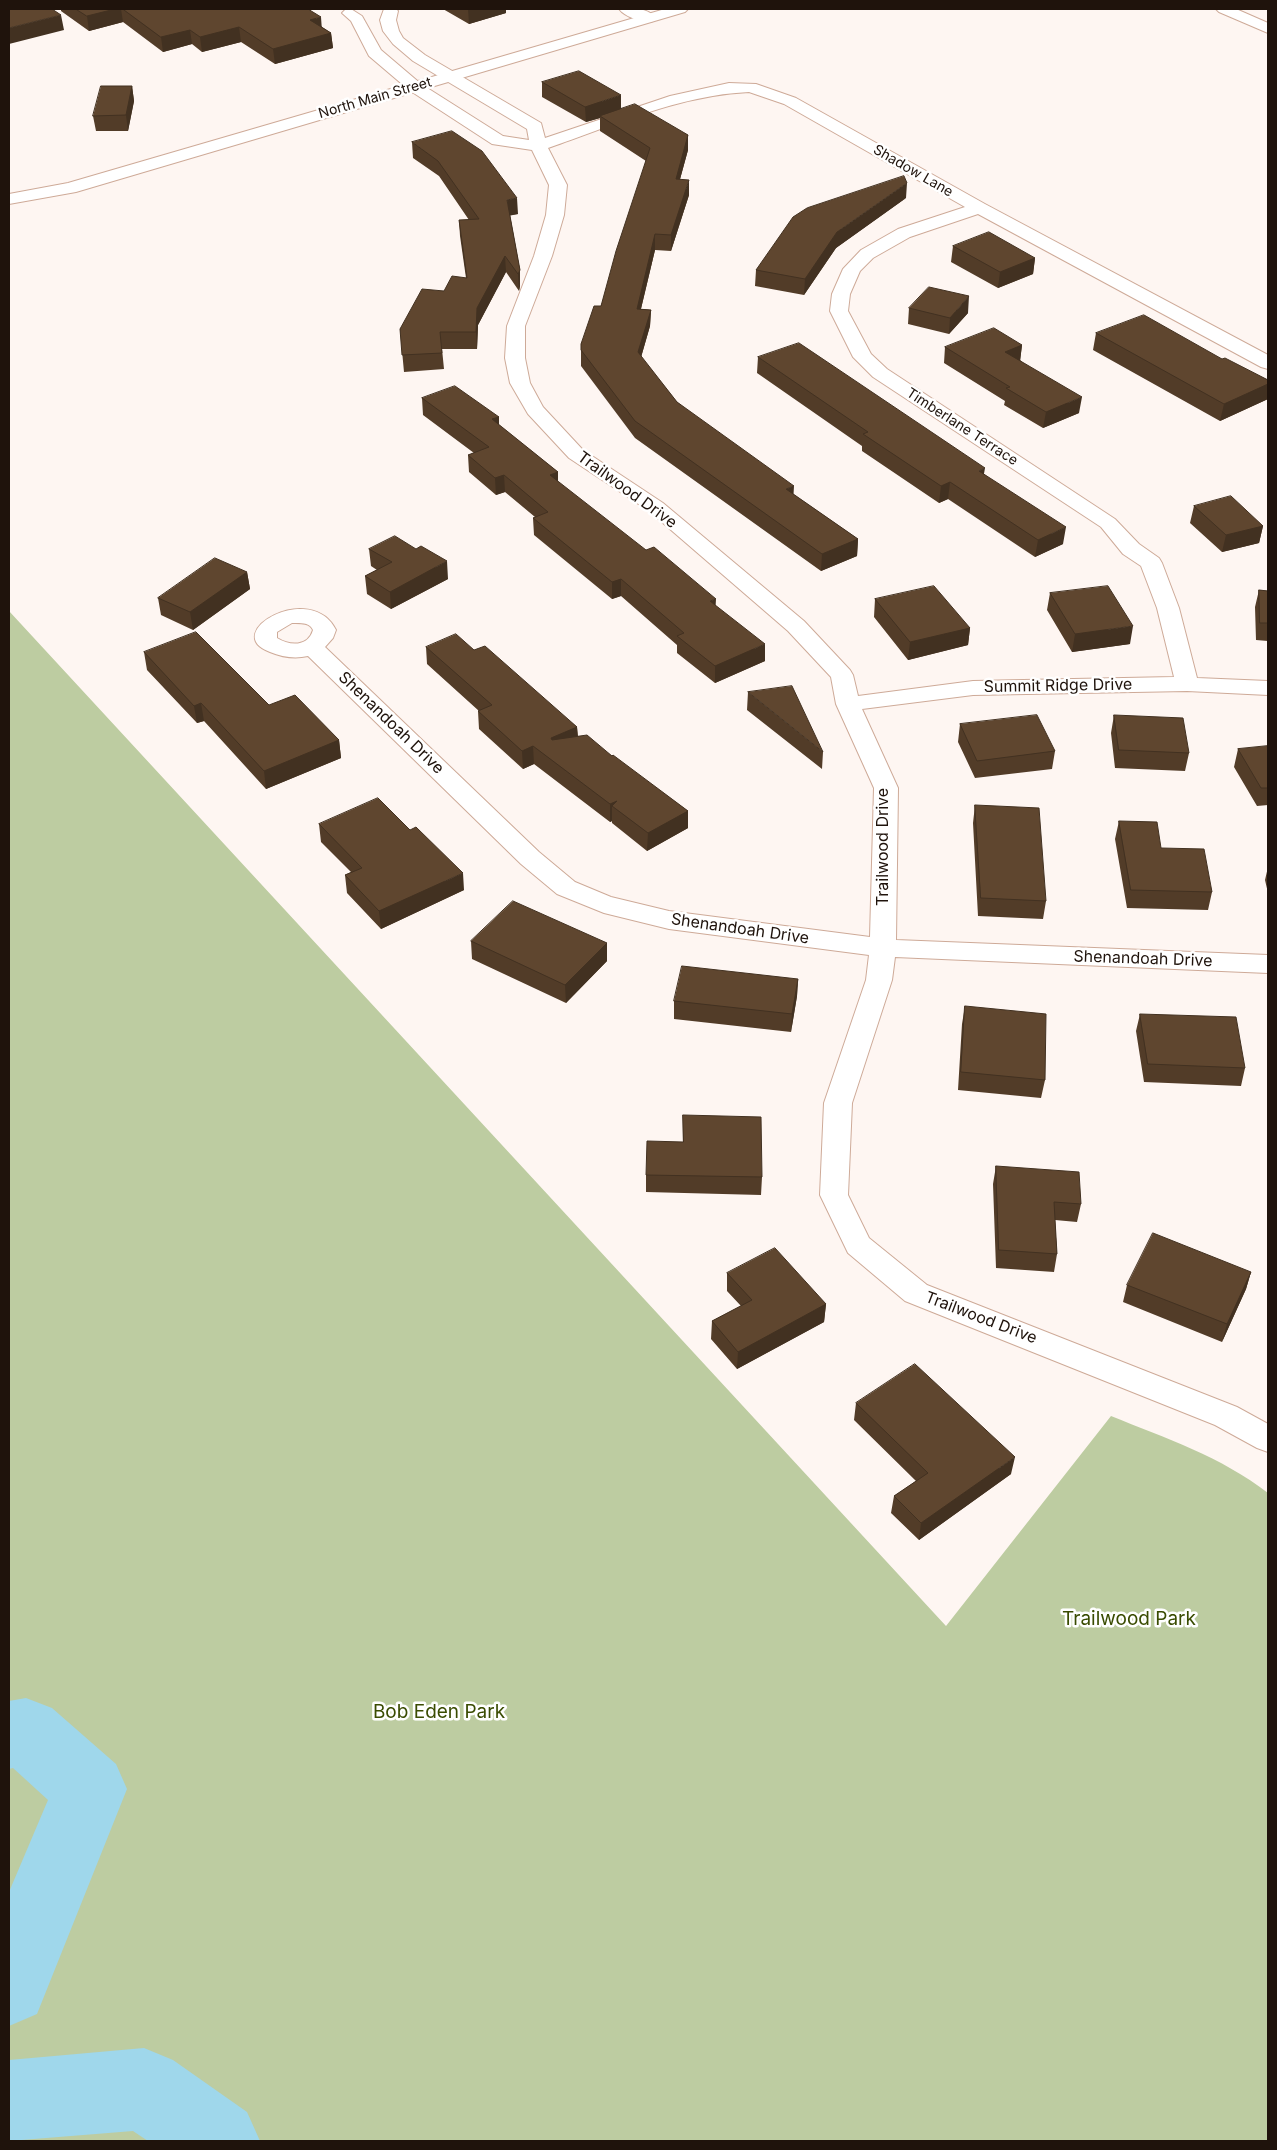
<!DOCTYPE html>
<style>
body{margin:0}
#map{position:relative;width:1277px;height:2150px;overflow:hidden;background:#fef6f2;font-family:Inter,sans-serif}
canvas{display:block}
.frame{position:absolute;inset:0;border:10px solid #1f130c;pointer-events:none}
</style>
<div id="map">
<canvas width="1277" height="2150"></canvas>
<div class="frame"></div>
</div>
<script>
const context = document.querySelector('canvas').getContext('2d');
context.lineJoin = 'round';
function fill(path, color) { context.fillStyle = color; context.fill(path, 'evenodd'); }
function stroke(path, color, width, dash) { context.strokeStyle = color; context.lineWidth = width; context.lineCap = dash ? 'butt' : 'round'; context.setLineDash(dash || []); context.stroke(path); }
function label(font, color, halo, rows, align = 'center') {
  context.font = font + ' Inter,sans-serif'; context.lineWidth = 5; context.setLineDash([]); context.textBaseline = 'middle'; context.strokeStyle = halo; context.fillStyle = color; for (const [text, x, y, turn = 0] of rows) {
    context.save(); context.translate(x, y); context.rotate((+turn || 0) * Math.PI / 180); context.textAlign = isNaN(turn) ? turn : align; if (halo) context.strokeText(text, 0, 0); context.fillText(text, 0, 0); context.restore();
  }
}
const green = new Path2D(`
 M9 611 946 1626 1111 1416C1165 1438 1222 1457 1268 1493V2141H9Z`);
const river = new Path2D(`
 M26 1698 52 1708 116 1764 127 1789 37 2014 9 2026V1892L48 1800 13 1768 9 1769V1701Z
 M144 2048 173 2060 247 2112 260 2141H148L133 2131 9 2141V2060Z`);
const minor = new Path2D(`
 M351 9 362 16 381 50 421 84 503 136 529 140 527 129 413 61 393 44 383 31 380 20 384 9H396L398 11 396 20 399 31 403 38 425 55 541 123 545 138 670 96 729 83 756 84 796 98 985 204 1268 355V369L1261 367 978 214 910 237 873 258 860 271 850 294 848 311 871 354 887 369 1115 519 1139 544 1159 558 1162 563 1179 608 1197 678 1268 681V695L1187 691 973 695 862 709 898 788 896 940 1268 955V973L895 957 892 980 852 1103 848 1195 869 1238 927 1285 1237 1407 1268 1424V1452L1257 1448 1215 1425 905 1301 848 1253 820 1195 824 1103 866 980 869 955 669 929 604 913 557 894 521 864 308 656C295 659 282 657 270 652 219 633 311 580 336 630L333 638 325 647 539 852 575 882 611 897 669 911 870 937 874 788 836 704 831 677 788 631 649 511 569 458 528 414 510 383 505 358 507 326 534 256 546 215 549 185 532 150 492 144 409 90 369 56 351 21 342 13 345 10ZM749 92 784 104 965 207 898 229 861 250 843 269 832 294 830 311 853 357 873 377 1101 527 1123 554 1141 566 1157 608 1174 677 973 681 858 696 853 675 850 670 804 621 663 503 583 450 543 407 530 383 525 358V326L552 256 564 215 567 185 548 148C612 126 679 95 749 92ZM292 623C299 623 310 622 313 630 308 647 290 646 277 638V632Z
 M619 9C631 8 647 7 656 18L653 21C644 24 625 17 619 9Z
 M1216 9H1236L1268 23V33L1219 12Z`);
const secondary = new Path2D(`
 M665 9H688L685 12 76 192 9 204V194L68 183Z`);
const wall = new Path2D(`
 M61 9H308L322 27 331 33 333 48 275 64 241 42 202 52 192 44 163 52 123 22 89 31 61 11Z
 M443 9H506V13L469 24Z
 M542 82 621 108 688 135V150L680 179 689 195 671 251 655 250 641 309 651 310 650 326 641 357 677 402 793 494 858 539 857 556 821 571 635 438 581 366V344L601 306 646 161 600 131V118L586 122 542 97Z
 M132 86 134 101 128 131H96L93 116Z
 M412 142 518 214 510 215 520 270V286L519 291 506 272 478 325 477 349H442L444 369 404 372 400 329 444 291 466 278 460 236 459 220H469L439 176 413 158Z
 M906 198 836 248 804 295 755 286 756 270Z
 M953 246 1035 258 1033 274 998 288 951 262Z
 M909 308 968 313 949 334 908 324Z
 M1096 333 1222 359 1268 380V399L1220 421 1093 350Z
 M1022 345 1020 360 1079 413 1043 428 1004 405 1005 401 944 363 945 347Z
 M758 357 984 474 1063 544 1035 557 948 499 939 503 862 451V446L757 373Z
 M422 398 499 417V425L558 472V482L715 605 765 661 715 683 677 653V645L621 596 612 599 534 535 533 518 535 517 505 492 496 495 469 472 468 455 474 453 423 415Z
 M1194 506 1263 526 1259 543 1222 552 1190 523Z
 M369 549H416L448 579 391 609 367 594 365 576 377 570 371 566Z
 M247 572 250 589 193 630 161 615 158 598Z
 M1259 590 1268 591V641L1256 640 1255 607Z
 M1050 593 1130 644 1072 652 1047 610Z
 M875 599 970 628 968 645 908 660 874 617Z
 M426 647 474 650 577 727 578 736 612 756 688 811V828L647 851 612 823V821L610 822 534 764 523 769 479 729 478 711H479L427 664Z
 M144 652 269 705 339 740 341 758 266 789 204 721 197 723 147 670Z
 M748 692 823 752 822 769 747 710Z
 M1114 715 1189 753 1185 771 1115 768 1111 733Z
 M960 724 1055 751 1052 769 975 778 958 742Z
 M1268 746V805L1257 806 1234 767 1238 749Z
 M975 805 1046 901 1043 919 978 916 973 823Z
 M1119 821 1161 848 1212 892 1208 910 1127 908 1115 839Z
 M319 824 464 890 381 929 347 893 345 875 351 872 321 842Z
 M1268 867V893L1265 880Z
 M471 941 607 943V961L566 1003 472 959Z
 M798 979 797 996 791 1032 674 1019V1001Z
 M965 1006 1045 1080 1041 1098 958 1090 962 1024Z
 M1140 1014 1245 1068 1241 1086 1144 1082 1136 1031Z
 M683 1142 762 1177 761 1195 646 1192V1175Z
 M996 1166 1081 1204 1077 1222 1055 1220 1057 1254 1054 1272 996 1268 993 1184Z
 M1251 1272 1246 1289 1222 1342 1123 1302 1127 1285Z
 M727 1273 826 1304 824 1322 737 1369 711 1339 712 1321 741 1306 727 1291Z
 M856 1403 1011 1474 919 1540 891 1513 894 1496 916 1481 854 1420Z`);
const shadedWall = new Path2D(`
 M115 9H121L123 22 89 31 87 16Z
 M468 9H506V13L469 24Z
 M61 15 64 30 9 44V28Z
 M321 17 322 31 310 20Z
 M239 27 241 42 202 52 200 37Z
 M190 30 192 44 163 52 161 37Z
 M331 33 333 48 275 64 273 49Z
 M132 86 134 101 128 131 126 115Z
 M621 95V111L600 116V118L586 122 585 107Z
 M688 135V150L676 194V179Z
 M689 180V195L671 251V235Z
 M907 183 906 198 836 248 804 295 805 279 837 232Z
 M517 198 518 214 508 216 507 200Z
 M655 234V250L637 325V309Z
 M505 256 506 272 478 325 477 349 476 332 477 308Z
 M1035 258 1033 274 998 288 1000 272Z
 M520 270V286L519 291 518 274Z
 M969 296 968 313 949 334 950 318Z
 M651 310 650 326 638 368V352Z
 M1022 345 1020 362 1005 352Z
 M1268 384V399L1220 421 1224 404Z
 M1082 397 1079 413 1043 428 1046 412Z
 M499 417V434L492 419Z
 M985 468 982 485 979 471Z
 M558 472V489L550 475Z
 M504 475 505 492 496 495 495 478Z
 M950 482 948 499 939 503 941 486Z
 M794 486 793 503 786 489Z
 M1263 526 1259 543 1222 552 1226 535Z
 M1066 527 1063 544 1035 557 1038 540Z
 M858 539 857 556 821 571 822 554Z
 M447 561 448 579 391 609 390 592Z
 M247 572 250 589 193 630 190 612Z
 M621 579V596L612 599V582Z
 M716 599 715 616 710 601Z
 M1133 626 1130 644 1072 652 1075 634Z
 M970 628 968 645 908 660 910 642Z
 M765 644V661L715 683V666Z
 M201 703 204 721 197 723 194 706Z
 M577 727 578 744 552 756 551 738Z
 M339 740 341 758 266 789 264 771Z
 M533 746 534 764 523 769 522 751Z
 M617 801 612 806V821L610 822V804Z
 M688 811V828L647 851 648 833Z
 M463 873 464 890 381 929 379 911Z
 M607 943V961L566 1003 565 985Z
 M798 979 797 996 791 1032 792 1014Z
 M1251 1272 1246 1289 1222 1342 1227 1324Z
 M826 1304 824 1322 737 1369 738 1352Z
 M1015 1457 1011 1474 919 1540 921 1523Z`);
const building = new Path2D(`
 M9 9H52L61 15 9 28Z
 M76 9H115L87 16Z
 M123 9H308L321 17 310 20 331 33 273 49 239 27 200 37 190 30 161 37Z
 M579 71 621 95 585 107 542 82Z
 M101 86H132L126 115 93 116Z
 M635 104 688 135 676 179 689 180 671 235 655 234 637 309 651 310 638 352 677 402 794 486 786 489 858 539 822 554 635 421 581 350V344L594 306H601L616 251 650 148 600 116Z
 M452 131 482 151 517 198 507 200 520 270 518 274 505 256 477 308 476 332H440L442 353 402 355 400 329 422 289 444 291 452 276 467 278 459 220 479 219 438 161 412 142Z
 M904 176 907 183 837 232 805 279 756 270 793 217 807 208Z
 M989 232 1035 258 1000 272 953 246Z
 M929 287 969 296 950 318 909 308Z
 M1144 315 1222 359 1225 358 1268 380V384L1224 404 1096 333Z
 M994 328 1022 345 1005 352 1082 397 1046 412 1006 388 1010 387 945 347Z
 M799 343 985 468 979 471 1066 527 1038 540 950 482 941 486 863 434 868 432 758 357Z
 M455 386 499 417 492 419 558 472 550 475 646 550 654 547 716 599 710 601 765 644 715 666 677 636 684 633 621 579 612 582 533 518 548 512 504 475 495 478 468 455 489 447 422 398Z
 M1231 496 1263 526 1226 535 1194 506Z
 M395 536 416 549 421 546 447 561 390 592 365 576 392 562 369 549Z
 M215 558 247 572 190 612 158 598Z
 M934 586 970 628 910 642 875 599Z
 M1108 586 1133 626 1075 634 1050 593Z
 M1259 590 1268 591V623H1260Z
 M196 632 269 705 295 695 339 740 264 771 201 703 194 706 144 652Z
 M456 634 474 650 485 646 577 727 551 738 552 740 587 735 612 756 613 755 688 811 648 833 612 806 617 801 610 804 533 746 522 751 478 711 492 705 426 647Z
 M792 686 823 752 748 692Z
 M1037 715 1055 751 977 761 960 724Z
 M1114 715 1183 718 1189 753 1119 750Z
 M1268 746V788H1261L1238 749Z
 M378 798 410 830 416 827 463 873 379 911 345 875 362 868 319 824Z
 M975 805 1039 808 1046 901 981 898Z
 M1119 821 1157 822 1161 848 1204 849 1212 892 1131 890Z
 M513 901 607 943 565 985 471 941Z
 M682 966 798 979 792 1014 674 1001Z
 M965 1006 1046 1014 1045 1080 961 1072Z
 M1140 1014 1236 1017 1245 1068 1148 1064Z
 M683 1115 761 1117 762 1177 646 1175 647 1141 683 1142Z
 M996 1166 1079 1172 1081 1204 1054 1202 1057 1254 999 1250Z
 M1153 1233 1251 1272 1227 1324 1127 1285Z
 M775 1248 826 1304 738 1352 712 1321 752 1300 727 1273Z
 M915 1364 1015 1457 921 1523 894 1496 928 1473 856 1403Z`);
const farStreetnames = [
 ["North Main Street",375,98,-16],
 ["Shadow Lane",913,171,30],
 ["Timberlane Terrace",962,427,33]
];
const streetNames = [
 ["Trailwood Drive",627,490,36],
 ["Summit Ridge Drive",1058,686,-1],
 ["Shenandoah Drive",391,723,44],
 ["Trailwood Drive",883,847,-90],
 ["Shenandoah Drive",740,929,8],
 ["Shenandoah Drive",1143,959,2],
 ["Trailwood Drive",981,1318,21]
];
const nearParknames = [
 ["Trailwood Park",1129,1619],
 ["Bob Eden Park",439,1712]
];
fill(green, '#bdcca1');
fill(river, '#9fd7eb');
stroke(minor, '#ceaa98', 2);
stroke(secondary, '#ceaa98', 2);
fill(minor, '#fff');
fill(secondary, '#fff');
fill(wall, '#523c28');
fill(shadedWall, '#423121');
fill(building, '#5f462f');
stroke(building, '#423121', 1);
label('14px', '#1f130c', '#fff', farStreetnames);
label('16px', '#1f130c', '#fff', streetNames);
label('19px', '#3a4c02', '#fff', nearParknames);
</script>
